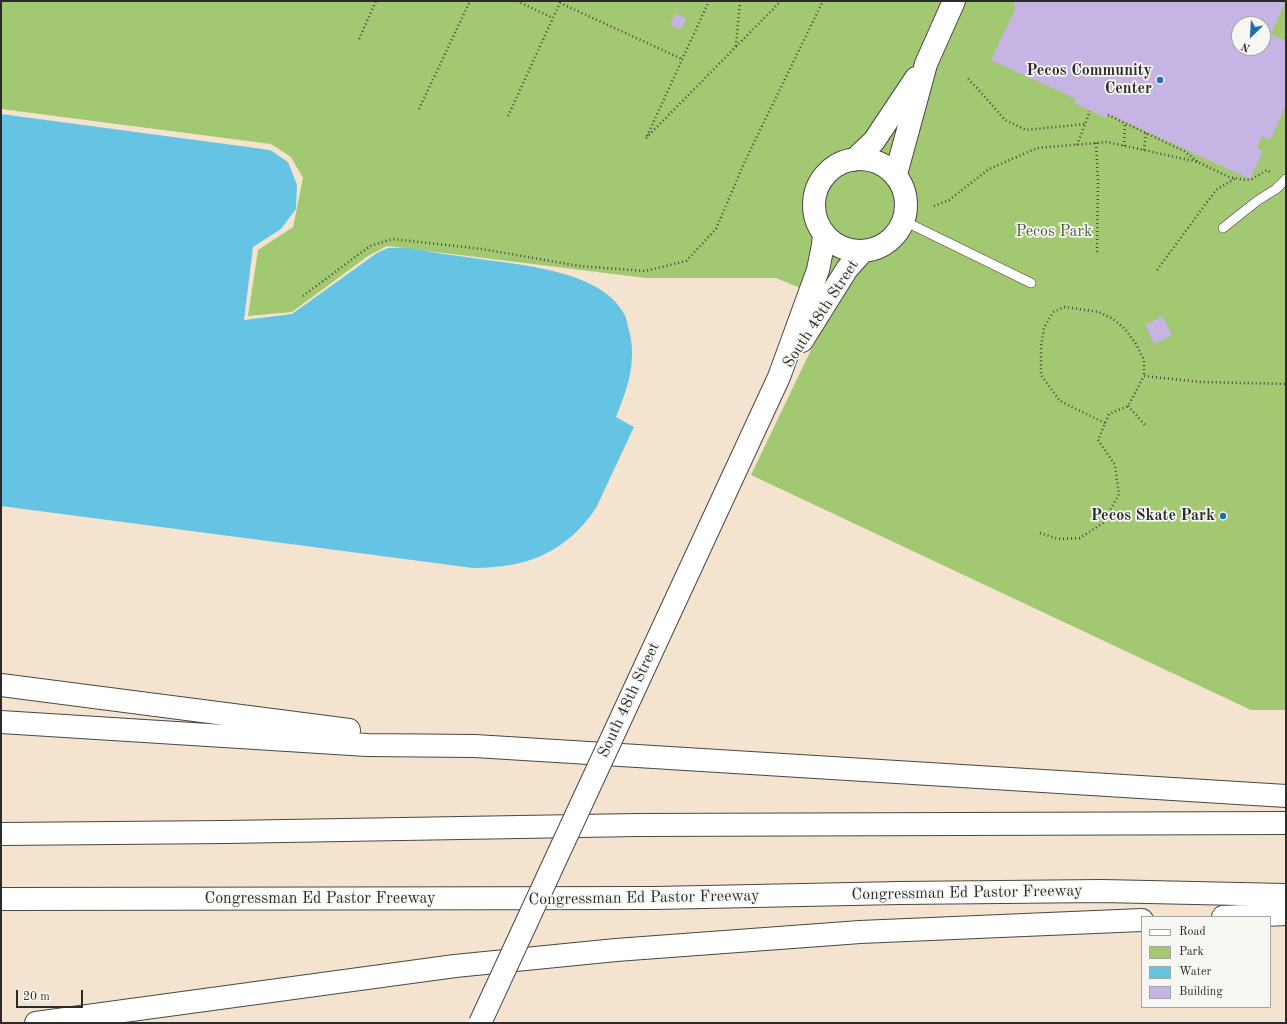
<!DOCTYPE html>
<style>
body{margin:0}
#map{position:relative;width:1287px;height:1024px;overflow:hidden;background:#f4e3ce;font-family:"Old Standard TT",serif}
canvas{display:block}
.frame{position:absolute;inset:0;border:2px solid #2b2b2b;pointer-events:none}
.legend{position:absolute;left:1141px;top:916px;width:130px;height:92px;box-sizing:border-box;background:#f6f6f2;border:1px solid #a5a5a2;margin:0;padding:5px 7px;list-style:none;font-size:12px;color:#2b2b2b}
.legend li{display:flex;align-items:center;gap:8px;height:20px}
.legend b{width:20px;border:1px solid #a5a5a2}
.north{position:absolute;left:1231px;top:16px;width:40px;height:40px;box-sizing:border-box;background:#f6f6f2;border:1px solid #a5a5a2;border-radius:50%;rotate:205deg;font-size:11px;font-weight:700;line-height:16px;text-align:center;color:#2b2b2b}
.north::after{content:'';display:block;margin:auto;width:14px;height:18px;background:#1f6fb2;clip-path:polygon(50% 0,100% 100%,50% 72%,0 100%)}
.scale{position:absolute;left:16px;top:990px;width:67px;height:18px;box-sizing:border-box;border:2px solid #2b2b2b;border-top:0;padding-left:5px;font-size:12px;line-height:14px;white-space:nowrap;color:#2b2b2b;-webkit-text-stroke:3px #f6f6f2;paint-order:stroke}
</style>
<div id="map">
<canvas width="1287" height="1024"></canvas>
<div class="frame"></div>
<ul class="legend">
<li><b style="height:5px;background:#fff"></b>Road</li>
<li><b style="height:11px;background:#a2c872"></b>Park</li>
<li><b style="height:11px;background:#65c4e4"></b>Water</li>
<li><b style="height:11px;background:#c5b4e4"></b>Building</li>
</ul>
<div class="north">N</div>
<div class="scale">20 m</div>
</div>
<script>
const context = document.querySelector('canvas').getContext('2d');
context.lineJoin = 'round';
function fill(path, color) { context.fillStyle = color; context.fill(path, 'evenodd'); }
function stroke(path, color, width, dash) { context.strokeStyle = color; context.lineWidth = width; context.lineCap = dash ? 'butt' : 'round'; context.setLineDash(dash || []); context.stroke(path); }
function label(font, color, halo, rows, align = 'center') {
  context.font = font + ' "Old Standard TT",serif'; context.lineWidth = 3.5; context.setLineDash([]); context.textBaseline = 'middle'; context.strokeStyle = halo; context.fillStyle = color; for (const [text, x, y, turn = 0] of rows) {
    context.save(); context.translate(x, y); context.rotate((+turn || 0) * Math.PI / 180); context.textAlign = isNaN(turn) ? turn : align; if (halo) context.strokeText(text, 0, 0); context.fillText(text, 0, 0); context.restore();
  }
}
const green = new Path2D(`
 M1 1H1286V710H1251L751 475 834 302 776 278H646L387 246 368 256 292 312 248 316 258 250 293 227 303 178 291 157 271 144 1 109ZM1239 24H1263V48H1239Z`);
const water = new Path2D(`
 M1 114 270 150 288 162 297 185 296 209 281 229 253 247 244 320 292 314 377 253 388 248H408C432 252 456 256 480 259 521 265 600 271 623 312 626 316 627 322 628 327 638 358 628 388 616 417L634 427 596 508C566 553 526 568 473 568L1 506Z`);
const building = new Path2D(`
 M1015 1H1280L1285 3 1271 34 1286 41V105L1270 140 1262 136 1257 148 1263 151 1250 179 1108 114 1106 118 1074 103 1076 99 991 60 1016 7 1013 6ZM1239 24H1263V48H1239Z
 M676 13 686 19 681 30 670 24Z
 M1162 316 1172 335 1154 344 1145 325Z`);
const path = new Path2D(`
 M517 1 553 18 560 3 682 59
 M359 39 376 1
 M736 46 740 1
 M968 79 977 88 1005 120 1026 130 1085 124
 M419 109 470 1
 M1108 115 1184 151 1198 162
 M508 116 553 18
 M647 136 709 1
 M646 138 781 1
 M1096 143 1098 181 1097 254
 M1077 145 1090 111
 M1124 146 1125 123
 M1144 150 1146 133
 M934 206 949 200 989 169 1037 148 1107 142 1198 162 1229 177 1246 180 1252 179 1267 170 1270 172
 M1157 270 1216 190 1236 178
 M303 296 370 246 393 239 482 249 579 266 645 271 686 261 716 229 745 161 823 1
 M1128 406 1146 426
 M1105 423 1060 401 1041 375V346L1044 328 1053 312 1065 307 1099 312 1113 319 1125 329 1136 344 1144 360V376
 M1040 533 1058 539 1080 538 1103 523 1119 494 1115 465 1098 440 1109 414 1128 406 1144 376 1201 382 1286 384`);
const lane = new Path2D(`
 M904 221 1031 283
 M1223 228 1257 201 1276 189 1286 179`);
const secondary = new Path2D(`
 M814 205a46 46 0 1 1 92 0a46 46 0 1 1-92 0Z
 M854 160 874 141 916 78
 M896 174 926 64 954 1
 M802 341 847 269 863 251
 M647 662 779 377 818 270 823 245 824 233`);
const highway = new Path2D(`
 M1 685 349 730
 M1 722 367 745 475 746 1286 796
 M1 834 226 832 637 825 1286 823
 M1 899 655 898 900 893 1102 891 1286 895
 M1223 917 1286 914
 M36 1023 455 966 616 950 860 932 1142 920`);
const secondaryBridge = new Path2D(`
 M480 1023 647 662`);
const markers = [
 [1160,80,4,"#1f6fb2"],
 [1223,516,4,"#1f6fb2"]
];
const poiNames = [
 ["Pecos Community",1152,71],
 ["Center",1152,89],
 ["Pecos Skate Park",1215,516]
];
const parkNames = [
 ["Pecos Park",1054,232]
];
const streetNames = [
 ["South 48th Street",821,314,-57],
 ["South 48th Street",629,700,-65],
 ["Congressman Ed Pastor Freeway",967,893,-1],
 ["Congressman Ed Pastor Freeway",644,898,-1],
 ["Congressman Ed Pastor Freeway",320,899]
];
fill(green, '#a2c872');
fill(water, '#65c4e4');
fill(building, '#c5b4e4');
stroke(lane, '#494743', 10);
stroke(secondary, '#494743', 24);
stroke(highway, '#494743', 24);
stroke(path, '#494743', 2.5, [1, 3]);
stroke(lane, '#fff', 9);
stroke(secondary, '#fff', 22);
stroke(highway, '#fff', 22);
stroke(secondaryBridge, '#494743', 24, []);
stroke(secondaryBridge, '#fff', 22);
for (const [x, y, r, color] of markers) { const dot = new Path2D(); dot.arc(x, y, r, 0, 2 * Math.PI); context.fillStyle = color; context.fill(dot); stroke(dot, '#f6f6f2', 1.5); }
label('bold 16px', '#2b2b2b', '#f6f6f2', poiNames, 'right');
label('16px', '#4f5a40', '#f6f6f2', parkNames);
label('16px', '#2b2b2b', '#f6f6f2', streetNames);
</script>
